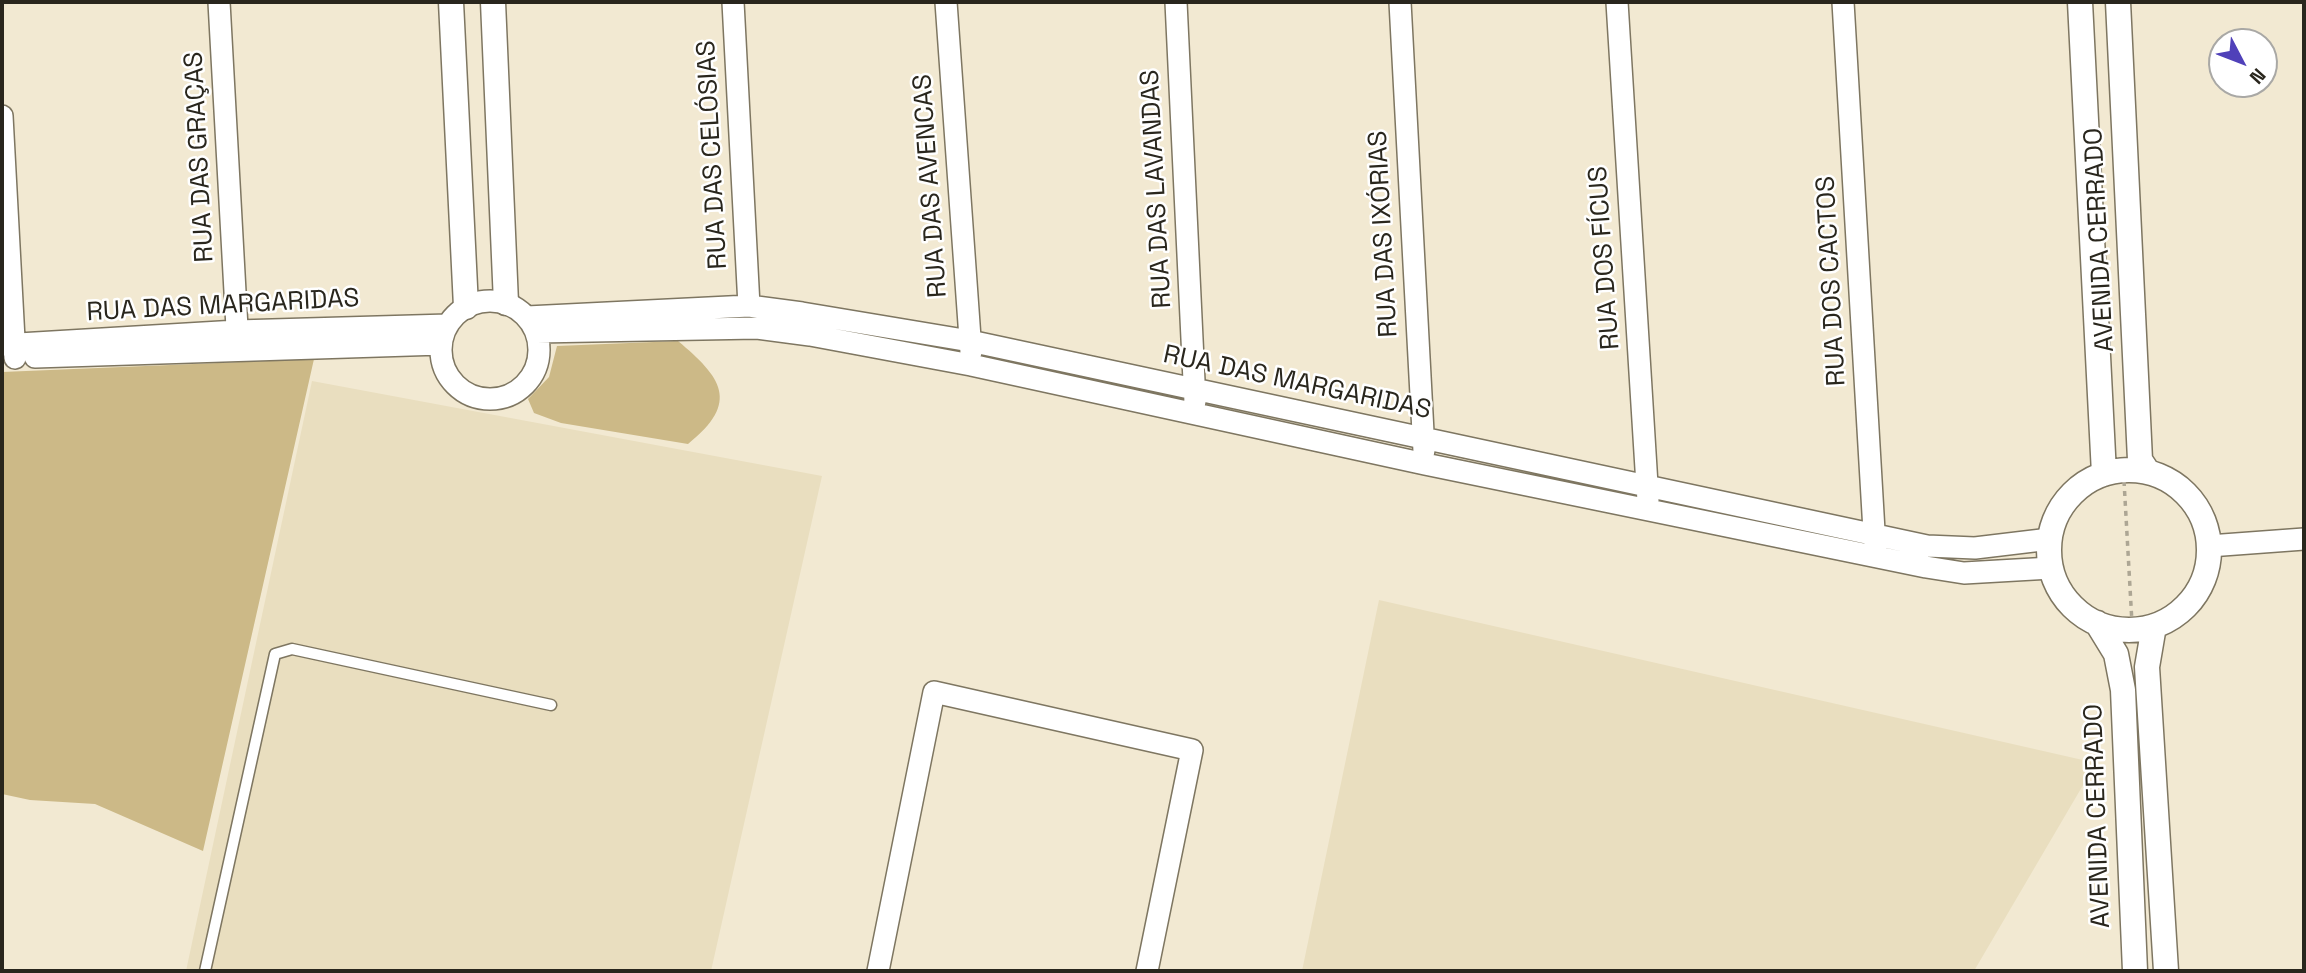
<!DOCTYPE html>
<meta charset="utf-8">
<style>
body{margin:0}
#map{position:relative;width:2306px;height:973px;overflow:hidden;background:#f2e9d2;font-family:"Space Grotesk",sans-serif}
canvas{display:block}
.frame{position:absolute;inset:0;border:4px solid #29261d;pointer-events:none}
.north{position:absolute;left:2208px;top:28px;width:70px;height:70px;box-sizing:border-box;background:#fff;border:2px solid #a9a8a5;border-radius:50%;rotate:132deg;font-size:19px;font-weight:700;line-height:28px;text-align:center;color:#29261d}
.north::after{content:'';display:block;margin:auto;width:24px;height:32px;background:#5041b9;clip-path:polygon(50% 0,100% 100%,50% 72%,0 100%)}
</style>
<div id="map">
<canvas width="2306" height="973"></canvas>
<div class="frame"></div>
<div class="north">N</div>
</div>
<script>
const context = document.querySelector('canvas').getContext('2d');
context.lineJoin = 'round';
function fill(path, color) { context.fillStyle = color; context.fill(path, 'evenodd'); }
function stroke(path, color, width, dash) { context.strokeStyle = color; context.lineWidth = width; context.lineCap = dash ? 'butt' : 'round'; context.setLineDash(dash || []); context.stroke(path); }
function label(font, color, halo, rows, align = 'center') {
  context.font = font + ' "Space Grotesk",sans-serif'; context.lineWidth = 5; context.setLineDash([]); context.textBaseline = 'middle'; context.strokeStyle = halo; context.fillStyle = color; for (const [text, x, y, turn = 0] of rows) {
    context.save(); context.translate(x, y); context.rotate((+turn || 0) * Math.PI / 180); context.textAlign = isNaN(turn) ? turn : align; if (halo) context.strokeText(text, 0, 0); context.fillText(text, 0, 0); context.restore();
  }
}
const built = new Path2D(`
 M312 381 822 476 711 971H186Z
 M1379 600 2096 763 1974 971H1302Z`);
const green = new Path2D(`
 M678 341C721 377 741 402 688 444L561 423 534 413 528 399 549 377 557 346Z
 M314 359 203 851 95 804 30 800 2 794V372Z`);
const path = new Path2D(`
 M2124 481 2132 623`);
const service = new Path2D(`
 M205 971 275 654 292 649 551 705`);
const minor = new Path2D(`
 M219 2 238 346
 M733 2 749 306
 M946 2 971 352
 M1176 2 1195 402
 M1400 2 1424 451
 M1617 2 1648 501
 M1843 2 1875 548
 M2 116 15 358
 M441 350a49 49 0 1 1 98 0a49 49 0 1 1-98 0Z
 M527 317 749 306 802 313 970 341 1927 546 1975 548 2050 539
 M537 332 757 328 810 335 971 365 1425 464 1926 567 1964 573 2051 568
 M2 345 237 331 448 325
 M35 357 441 344
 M2209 546 2304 539
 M878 971 934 692 1192 750 1147 971`);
const tertiary = new Path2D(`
 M451 2 466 307
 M493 2 506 303
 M2080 2 2104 474
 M2118 2 2140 460 2148 472
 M2049 550a80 80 0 1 1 160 0a80 80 0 1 1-160 0Z
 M2097 623 2116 654 2123 690 2135 971
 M2154 626 2147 667 2166 971`);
const streetNames = [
 ["RUA DAS CELÓSIAS",713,155,-93],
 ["RUA DAS GRAÇAS",200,157,-93],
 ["RUA DAS AVENCAS",931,186,-94],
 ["RUA DAS LAVANDAS",1157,189,-93],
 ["RUA DAS IXÓRIAS",1384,234,-93],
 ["AVENIDA CERRADO",2100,240,-93],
 ["RUA DOS FÍCUS",1605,258,-94],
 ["RUA DOS CACTOS",1832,281,-93],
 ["RUA DAS MARGARIDAS",223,306,-3],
 ["RUA DAS MARGARIDAS",1297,383,12],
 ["AVENIDA CERRADO",2098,816,-92]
];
fill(built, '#e9debf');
fill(green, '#ccb987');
stroke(service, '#7e7661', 13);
stroke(minor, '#7e7661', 24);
stroke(tertiary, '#7e7661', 27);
stroke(path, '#ada694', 3.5, [5, 5]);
stroke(service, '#fff', 10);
stroke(minor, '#fff', 21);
stroke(tertiary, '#fff', 24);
label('26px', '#29261d', '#fff', streetNames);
</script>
